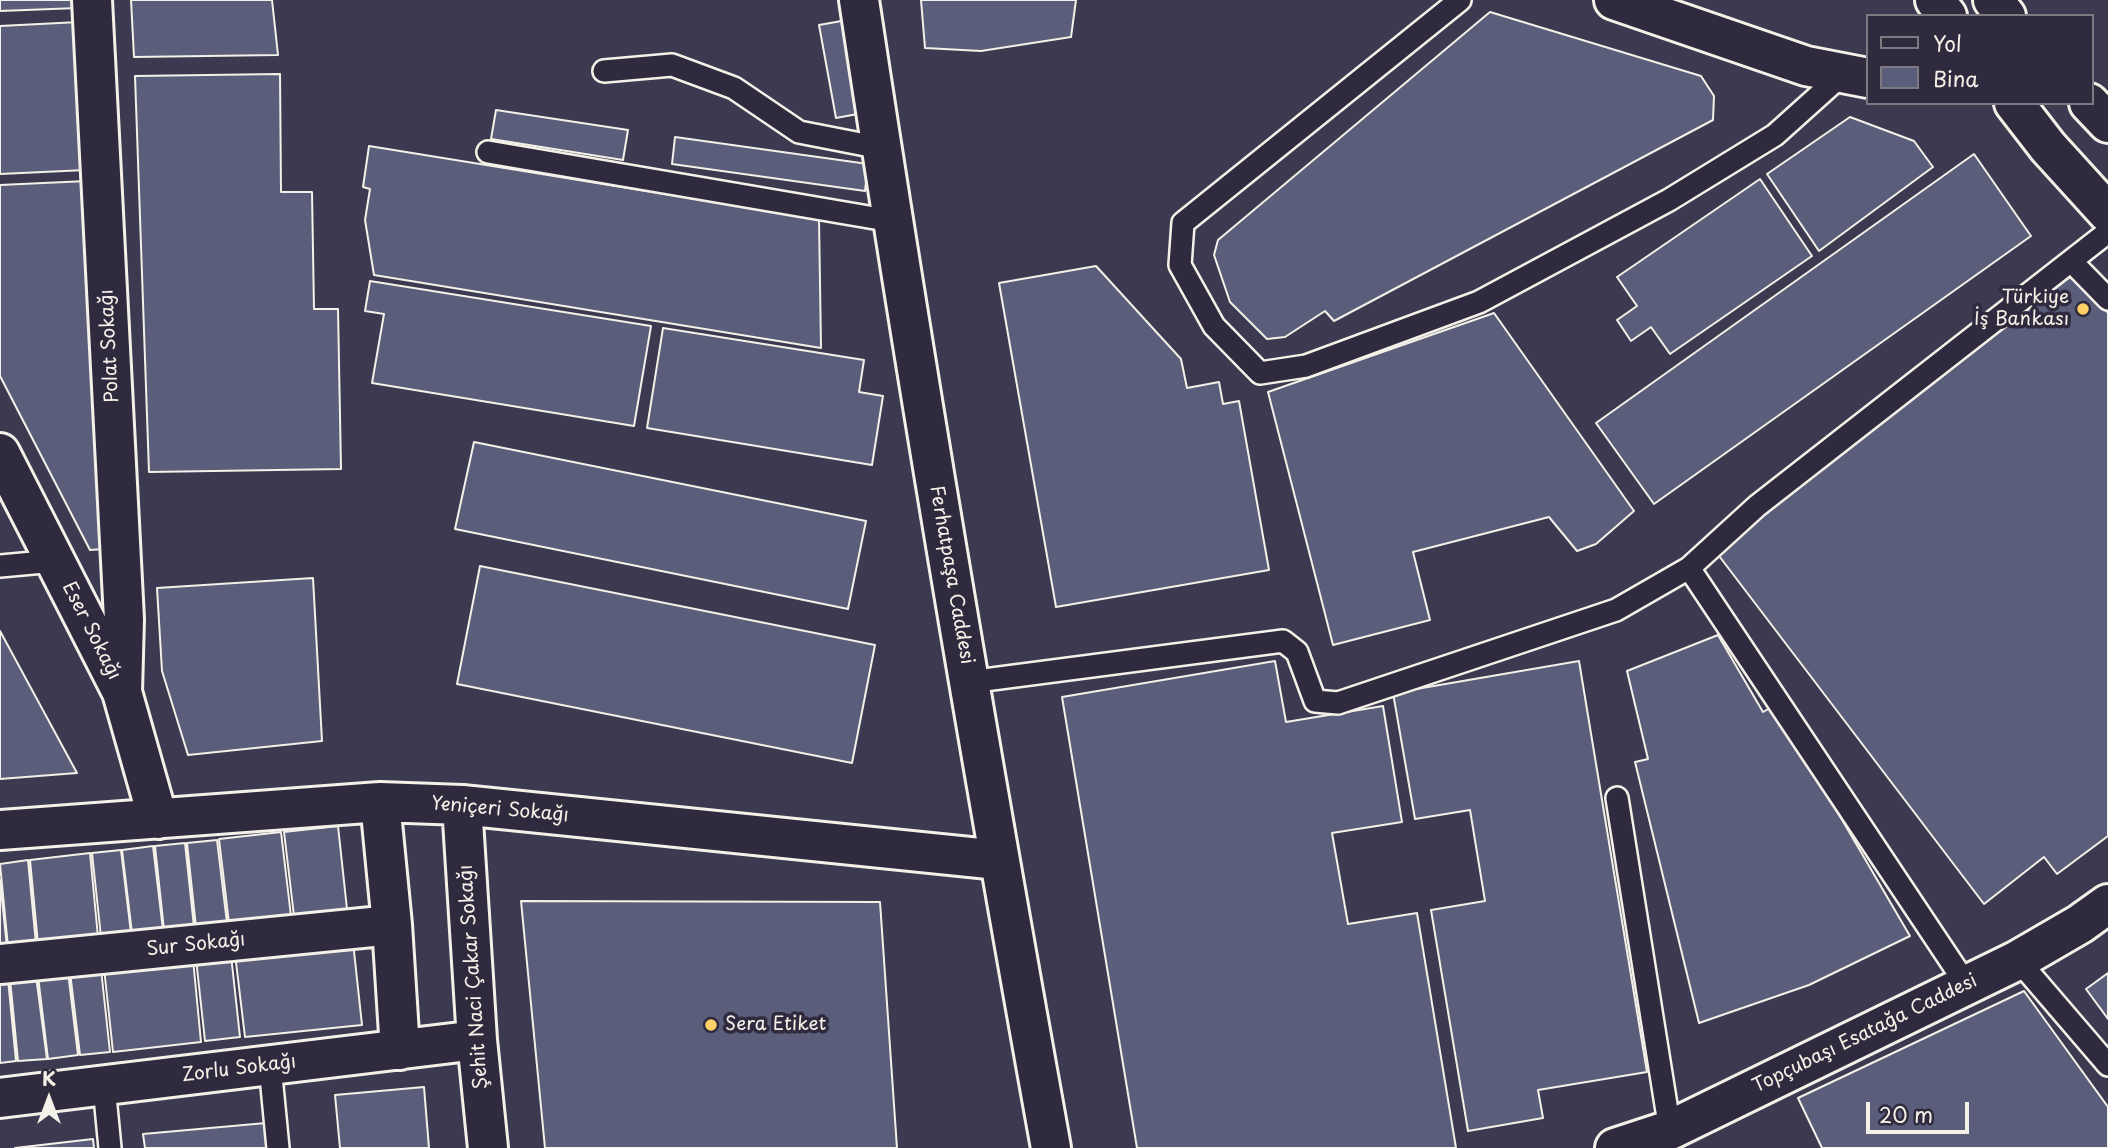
<!DOCTYPE html>
<meta charset="utf-8">
<style>
body{margin:0}
#map{position:relative;width:2108px;height:1148px;overflow:hidden;background:#3c3a50;font-family:"Playpen Sans",sans-serif}
canvas{display:block}
.legend{position:absolute;left:1866px;top:14px;width:228px;height:91px;box-sizing:border-box;background:#2f2a3d;border:2px solid #7e7a81;margin:0;padding:9px 12px;list-style:none;font-size:21px;color:#f4f1e8}
.legend li{display:flex;align-items:center;gap:14px;height:35px}
.legend b{width:35px;border:2px solid #7e7a81}
.north{position:absolute;left:14px;top:1064px;width:70px;height:70px;-webkit-text-stroke:5px #2f2a3d;paint-order:stroke;rotate:0deg;font-size:19px;font-weight:700;line-height:28px;text-align:center;color:#f4f1e8}
.north::after{content:'';display:block;margin:auto;width:24px;height:32px;background:#f4f1e8;clip-path:polygon(50% 0,100% 100%,50% 72%,0 100%)}
.scale{position:absolute;left:1866px;top:1102px;width:103px;height:32px;box-sizing:border-box;border:4px solid #f4f1e8;border-top:0;padding-left:9px;font-size:21px;line-height:24px;white-space:nowrap;color:#f4f1e8;-webkit-text-stroke:5px #2f2a3d;paint-order:stroke}
</style>
<div id="map">
<canvas width="2108" height="1148"></canvas>
<ul class="legend">
<li><b style="height:9px;background:#2f2a3d"></b>Yol</li>
<li><b style="height:19px;background:#5b5e7b"></b>Bina</li>
</ul>
<div class="north">K</div>
<div class="scale">20 m</div>
</div>
<script>
const context = document.querySelector('canvas').getContext('2d');
context.lineJoin = 'round';
function fill(path, color) { context.fillStyle = color; context.fill(path, 'evenodd'); }
function stroke(path, color, width, dash) { context.strokeStyle = color; context.lineWidth = width; context.lineCap = dash ? 'butt' : 'round'; context.setLineDash(dash || []); context.stroke(path); }
function label(font, color, halo, rows, align = 'center') {
  context.font = font + ' "Playpen Sans",sans-serif'; context.lineWidth = 7; context.setLineDash([]); context.textBaseline = 'middle'; context.strokeStyle = halo; context.fillStyle = color; for (const [text, x, y, turn = 0] of rows) {
    context.save(); context.translate(x, y); context.rotate((+turn || 0) * Math.PI / 180); context.textAlign = isNaN(turn) ? turn : align; if (halo) context.strokeText(text, 0, 0); context.fillText(text, 0, 0); context.restore();
  }
}
const building = new Path2D(`
 M0 0H78V8L0 11Z
 M131 0H272L278 55 134 57Z
 M921 0H1076L1071 37 981 51 925 48Z
 M1490 12 1701 76 1714 96 1713 120 1334 321 1325 311 1285 337 1267 339 1230 302 1214 255 1218 240Z
 M847 20 863 113 836 118 819 25Z
 M79 22 86 170 0 174V26Z
 M280 74 281 192H312L314 309H338L341 469 149 472 135 76Z
 M496 110 628 130 623 160 491 139Z
 M1850 117 1914 141 1933 167 1819 251 1767 174Z
 M675 137 868 164 865 191 672 164Z
 M369 146 819 219 821 348 374 275 365 220 370 189 363 187Z
 M1974 154 2031 236 1654 504 1596 423Z
 M1760 179 1812 256 1670 354 1651 327 1631 341 1617 320 1637 306 1617 277Z
 M87 181 104 549 90 550 0 376V185Z
 M1096 266 1181 359 1187 388 1219 382 1223 404 1239 401 1269 570 1056 607 999 283Z
 M2074 274 2108 313V836L2057 874 2044 857 1984 904 1713 548Z
 M370 281 651 326 634 426 372 383 384 314 365 311Z
 M1494 313 1634 511 1596 544 1577 551 1549 517 1413 552 1430 620 1333 645 1268 392Z
 M663 328 864 360 859 392 883 396 872 465 647 428Z
 M474 442 866 521 848 609 455 529Z
 M480 566 875 645 852 763 457 684Z
 M313 578 322 741 188 755 162 671 157 588Z
 M0 631 77 773 0 779Z
 M1718 635 1763 712 1775 705 1910 936 1809 985 1699 1023 1635 762 1648 759 1627 671Z
 M1275 661 1286 722 1383 706 1402 822 1332 833 1348 924 1417 913 1456 1148H1137L1062 697Z
 M1579 661 1647 1072 1538 1090 1543 1118 1468 1131 1431 910 1485 901 1470 810 1415 819 1393 693Z
 M338 826 347 909 294 916 284 832Z
 M281 832 291 916 229 923 219 839Z
 M217 840 227 923 196 927 187 843Z
 M185 843 194 927 164 930 155 846Z
 M153 846 163 930 132 933 122 850Z
 M121 850 131 933 101 937 92 853Z
 M90 853 98 937 38 944 30 860Z
 M28 860 36 944 8 947 0 864Z
 M0 880 7 947 0 948Z
 M521 901 880 902 897 1148H545Z
 M353 942 362 1025 245 1037 235 954Z
 M231 955 240 1037 205 1041 196 959Z
 M193 959 201 1042 113 1052 104 968Z
 M101 969 110 1052 80 1055 70 972Z
 M68 972 78 1055 48 1059 38 976Z
 M2108 973V1019L2086 989Z
 M36 976 47 1059 18 1061 10 979Z
 M8 979 16 1061 0 1063V980Z
 M2024 991 2108 1107V1148H1822L1798 1098Z
 M424 1087 429 1148H340L335 1095Z
 M266 1123 268 1148H145L143 1134Z
 M93 1139 94 1148H15Z`);
const lane = new Path2D(`
 M1460 0 1183 223 1180 265 1214 326 1260 373 1306 366 1479 302 1669 200 1775 135 1844 73
 M604 71 672 65 734 88 799 132 881 148
 M488 152 892 221
 M2071 261 2108 299
 M0 566 55 561
 M1689 568 1966 984
 M969 682 1283 641 1297 652 1315 701 1338 703 1616 610 1689 568 1757 506 2108 232
 M1617 798 1670 1130
 M2018 960 2108 1065
 M270 1066 278 1148
 M104 1086 110 1148`);
const street = new Path2D(`
 M92 0 124 619 122 692
 M0 453 122 692 158 819
 M380 802 392 925 400 1050
 M462 805 477 1040 488 1148
 M0 830 380 802 462 805 999 860
 M0 964 392 925
 M0 1098 477 1040`);
const secondary = new Path2D(`
 M859 0C917 384 982 766 1051 1148
 M1614 0 1806 66 1868 78
 M1615 1148 1670 1130 2018 960 2080 924 2108 904`);
const primary = new Path2D(`
 M1935 0 1947 16
 M1993 0 2006 16
 M2014 103 2048 147 2108 213
 M2089 103 2108 123`);
const markers = [
 [2083,309,7,"#ffd166"],
 [711,1025,7,"#ffd166"]
];
const poiNames = [
 ["Türkiye",2069,298],
 ["İş Bankası",2069,320],
 ["Sera Etiket",725,1025,"left"]
];
const streetNames = [
 ["Polat Sokağı",110,346,-93],
 ["Ferhatpaşa Caddesi",951,575,80],
 ["Eser Sokağı",91,631,63],
 ["Yeniçeri Sokağı",500,810,5],
 ["Sur Sokağı",196,945,-6],
 ["Şehit Naci Çakar Sokağı",474,977,-94],
 ["Topçubaşı Esatağa Caddesi",1865,1034,-26],
 ["Zorlu Sokağı",239,1069,-7]
];
fill(building, '#5b5e7b');
stroke(building, '#f4f1e8', 2);
stroke(lane, '#f4f1e8', 26);
stroke(street, '#f4f1e8', 44);
stroke(secondary, '#f4f1e8', 44);
stroke(primary, '#f4f1e8', 44);
stroke(lane, '#2f2a3d', 21);
stroke(street, '#2f2a3d', 38);
stroke(secondary, '#2f2a3d', 38);
stroke(primary, '#2f2a3d', 38);
for (const [x, y, r, color] of markers) { const dot = new Path2D(); dot.arc(x, y, r, 0, 2 * Math.PI); context.fillStyle = color; context.fill(dot); stroke(dot, '#2f2a3d', 2.5); }
label('19px', '#f4f1e8', '#2f2a3d', poiNames, 'right');
label('19px', '#f4f1e8', '#2f2a3d', streetNames);
</script>
